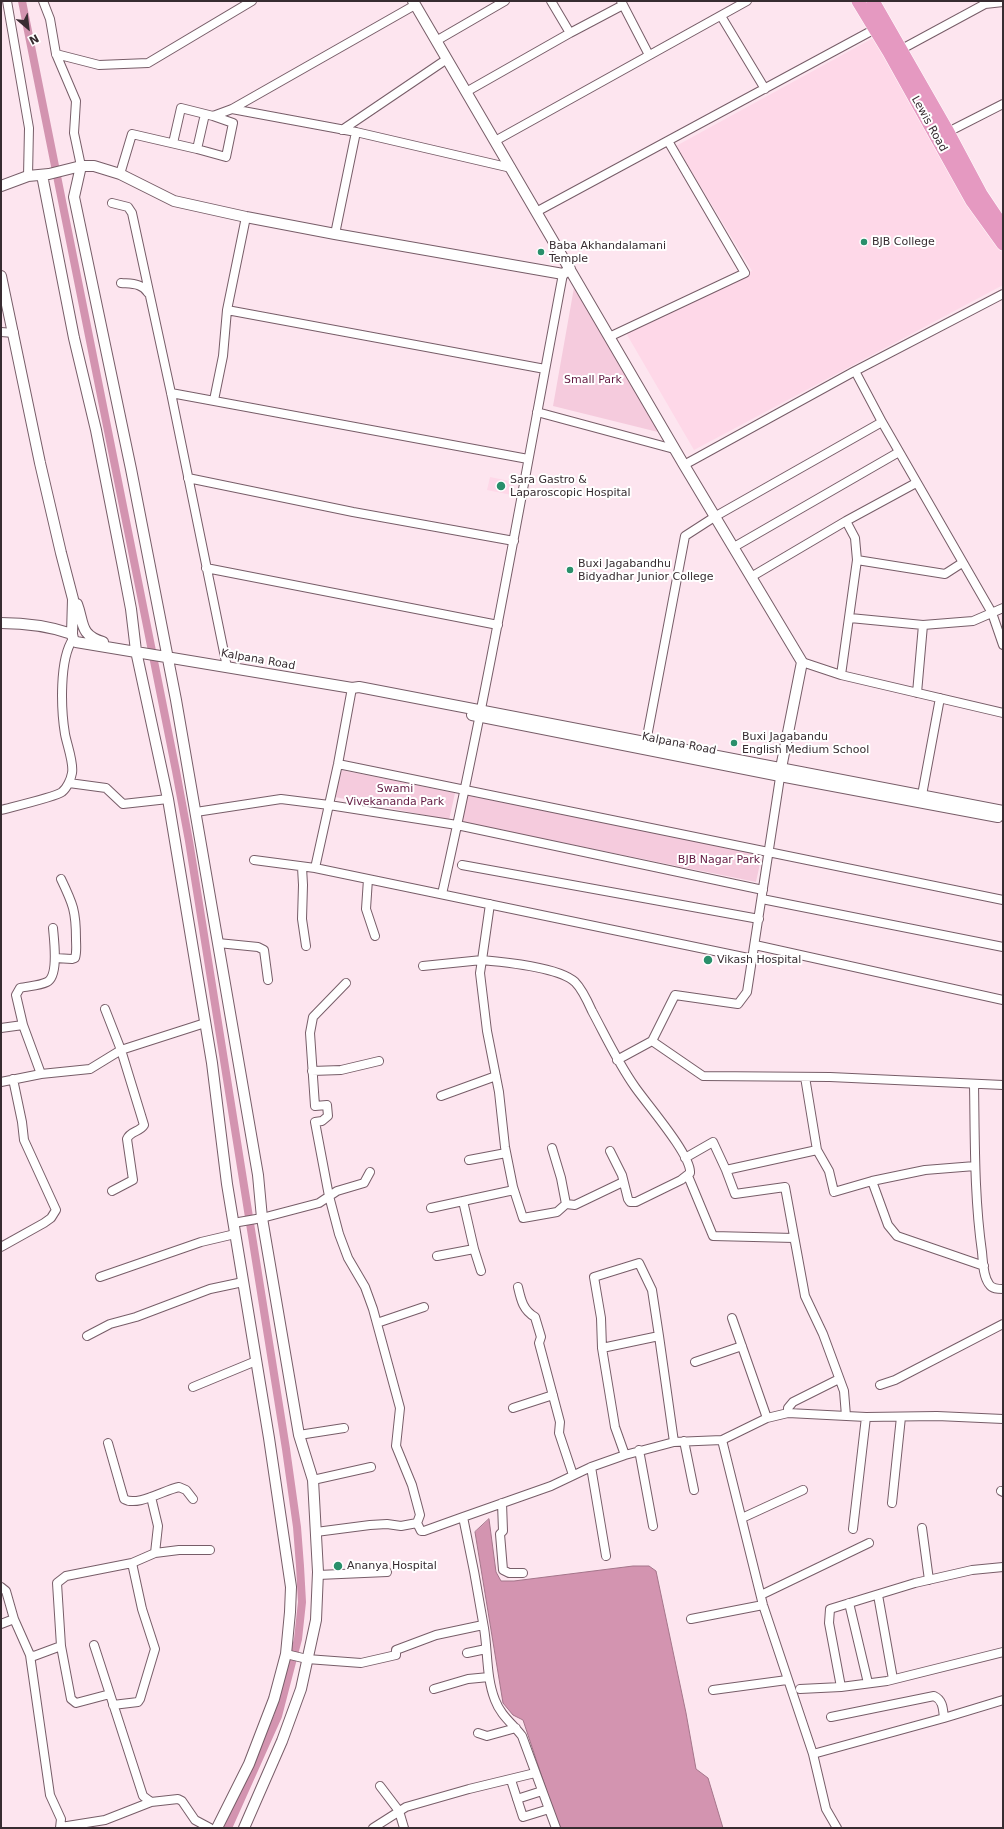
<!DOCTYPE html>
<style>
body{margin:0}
#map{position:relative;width:1004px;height:1829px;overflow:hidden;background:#fde5ef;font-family:"DejaVu Sans",sans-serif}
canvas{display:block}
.frame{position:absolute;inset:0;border:2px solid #372c31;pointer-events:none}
.north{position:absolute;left:8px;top:8px;width:40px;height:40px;-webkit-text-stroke:3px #fff;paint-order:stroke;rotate:152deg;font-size:11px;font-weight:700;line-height:16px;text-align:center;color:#372c31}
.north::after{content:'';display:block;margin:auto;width:14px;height:18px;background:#372c31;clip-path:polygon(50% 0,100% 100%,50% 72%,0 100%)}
</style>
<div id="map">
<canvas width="1004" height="1829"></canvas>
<div class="frame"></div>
<div class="north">N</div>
</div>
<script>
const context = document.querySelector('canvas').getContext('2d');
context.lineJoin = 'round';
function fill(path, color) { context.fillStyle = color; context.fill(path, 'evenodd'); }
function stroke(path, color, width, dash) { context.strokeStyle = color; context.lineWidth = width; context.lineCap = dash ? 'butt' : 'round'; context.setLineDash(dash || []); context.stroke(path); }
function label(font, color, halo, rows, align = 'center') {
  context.font = font + ' "DejaVu Sans",sans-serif'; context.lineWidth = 4; context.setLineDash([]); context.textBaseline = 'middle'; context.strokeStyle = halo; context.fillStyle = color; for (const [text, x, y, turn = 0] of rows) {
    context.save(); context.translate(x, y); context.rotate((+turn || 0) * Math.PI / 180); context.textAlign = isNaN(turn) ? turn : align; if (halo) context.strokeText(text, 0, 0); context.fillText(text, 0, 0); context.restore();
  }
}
const built = new Path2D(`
 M875 37 985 231 1003 253V285L694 450 626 333 752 271 676 146Z
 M490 477 514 482 512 495 487 490Z`);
const green = new Path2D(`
 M575 282 662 433 553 406Z
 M341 770 455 793 449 820 335 797Z
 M466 795 762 854 756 882 461 822Z`);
const water = new Path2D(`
 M489 1519 496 1572 501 1581H514L633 1566H649L656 1571 686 1713 696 1769 708 1778 723 1828H559L523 1720 513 1715 503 1703 475 1532Z`);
const canal = new Path2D(`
 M22 1 176 771 189 841 286 1449 297 1527 300 1566 302 1602 298 1639 278 1716 228 1828`);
const minor = new Path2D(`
 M7 1 29 128 28 176
 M43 1 50 19 56 54 76 101 74 133 81 166
 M551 1 570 33
 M621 1 649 55
 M721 16 765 89
 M436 41 505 1
 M900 50 985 4 1003 2
 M56 54 99 65 148 63 252 1
 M466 92 570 33 623 5
 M232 109 356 132 511 168
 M342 130 447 59
 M948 132 1003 104
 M495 141 747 1
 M173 143 181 108 213 116 232 109 415 5
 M197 149 226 157 233 123 213 116
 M120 174 132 134 197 149 205 114
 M112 203 128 207 132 213 171 393 227 667
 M536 212 875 29
 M335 234 356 132
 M121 283C132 284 142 283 148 293
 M227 310 545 369
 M1 332 14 333
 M609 337 745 273 668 141
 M855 371 882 422 992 613 1003 645
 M171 393 528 459
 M214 400 223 356 227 310 246 217
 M537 412 674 449
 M684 465 855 371 1003 294
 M188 478 353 512 514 541
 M734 547 899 452
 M857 560 945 574 962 563
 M206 568 498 625
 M751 577 846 521 916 483
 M850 618 923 625 973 621 1003 608
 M802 662 841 675 1003 713
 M841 675 857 560 855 538 846 521
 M917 693 923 625
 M646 742 685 536 716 516 882 422
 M338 764 1003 900
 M781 771 747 992 738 1004 675 995 652 1041 703 1076 830 1077 1003 1085
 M69 783 106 788 123 804 168 799
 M922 795 940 698
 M1 810C12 807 55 797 62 792 67 788 71 779 72 773 74 763 67 745 65 734 61 710 59 659 73 639
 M196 812 281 799 329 805 457 825 763 890
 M254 860 315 868 753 959
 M462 865 759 919
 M302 867 303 885 302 919 306 946
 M315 868 338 764 352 688
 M368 879 366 909 375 936
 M442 894C488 689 524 481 563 274
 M762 899 1003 947
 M490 904 482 960C504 962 559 967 575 982 582 989 588 1002 592 1011 606 1037 618 1063 635 1087 646 1103 692 1156 690 1173L681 1180 636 1202H630L628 1199 622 1175 610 1151
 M218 943 258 947 264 950 268 980
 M755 945 1003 1000
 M55 958 72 959 75 958C77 952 76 945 76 939 76 911 73 904 61 879
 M423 966 482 960 480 973 487 1031 499 1092 505 1147 513 1187 523 1218 557 1212 566 1204
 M346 983 313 1017 310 1033 315 1106 327 1105 328 1116 322 1121 315 1122 329 1196 339 1234 348 1258 365 1287 373 1309 400 1408 396 1446 412 1485 420 1515 417 1523
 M105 1009 121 1050 144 1125C140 1132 130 1131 127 1139L133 1180 112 1191
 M1 1028 23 1025
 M617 1060 652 1041
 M312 1071 341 1070 379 1061
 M41 1074 23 1025 16 995 20 988C28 986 39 986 47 982 59 976 54 940 53 928
 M805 1077 817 1150 829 1171 834 1192 872 1181 925 1170 975 1166
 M1 1082 41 1074 90 1069 121 1050 205 1023
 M974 1084C975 1140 974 1196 982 1252 983 1262 983 1276 989 1284 992 1289 998 1289 1003 1289
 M441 1096 496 1076
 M552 1148 561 1178 566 1204 575 1205 623 1182
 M817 1150 726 1170 735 1194 785 1187 805 1296 823 1334 844 1391 846 1416
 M685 1158 713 1142 726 1170
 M469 1160 506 1153
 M688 1176 713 1236 794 1238
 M872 1181 888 1225 897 1236 984 1266
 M431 1208 463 1201
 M233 1223 262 1218 319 1203 337 1191 364 1183 370 1172
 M1 1247 44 1223 51 1218 56 1210 24 1140 22 1122 13 1079
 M474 1249 481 1271
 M437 1256 474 1249 463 1201 514 1190
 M100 1277 201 1242 235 1234
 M518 1287C521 1300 523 1310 535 1317L541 1337 539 1343 560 1422 559 1433 573 1475
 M732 1318 767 1418
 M377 1323 424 1307
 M87 1336 110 1324 136 1317 210 1289 243 1282
 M659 1336 674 1442
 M602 1348 659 1336 652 1290 639 1263 594 1277 601 1318 602 1348 615 1427 625 1455
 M695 1362 742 1346
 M880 1385 895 1380 1003 1324
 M193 1387 256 1361
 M513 1408 553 1395
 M788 1413V1408L793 1402 839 1379
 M299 1435 344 1428
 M722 1440 763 1605 813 1754 826 1809 837 1828
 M684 1441 694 1490
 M108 1443 124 1499C137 1507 164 1490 179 1487L186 1490 193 1499
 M639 1450 653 1526
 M591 1467 606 1556
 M313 1480 371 1467
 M1001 1491 1003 1492
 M151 1497 158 1526 155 1553
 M502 1503 503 1531 500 1534 503 1570 509 1573H523
 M892 1503 901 1417
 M742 1518 803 1490
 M922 1528 929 1580
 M853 1529 866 1417
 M316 1532 370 1525 387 1524 401 1526 417 1523 421 1531H424L463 1517
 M318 1575 387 1572
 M1 1587 6 1591 14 1619 30 1655 34 1656 61 1646
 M761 1595 869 1543
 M878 1595 893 1679
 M849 1603 868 1683
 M691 1619 763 1605
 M1 1624 14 1619
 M94 1645 143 1796 151 1802 178 1799 182 1801 195 1820 210 1828
 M467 1653 486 1649
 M286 1654 307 1659 361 1663 396 1655V1650L436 1635 483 1625
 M30 1655 50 1795 61 1819 60 1828
 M841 1687 829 1623 830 1609 915 1583 972 1570 1003 1567
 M434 1689 468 1679 489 1677
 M800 1689 841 1687 887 1681 1003 1652
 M713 1690 787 1680
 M110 1694 76 1703 71 1699 61 1646 57 1583 66 1576 132 1563 155 1553 179 1550H210
 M113 1705 138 1702 140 1699 155 1649 142 1609 132 1563
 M944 1718 1003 1700
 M478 1733 487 1736 516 1728
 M813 1754 944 1718C943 1709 943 1700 934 1696L831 1717
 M511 1780 523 1817 549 1809
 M380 1786 399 1811 404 1828
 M517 1799 542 1791
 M61 1827 105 1820 151 1802
 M373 1828 406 1807 469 1789 535 1773
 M556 1828 522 1736C512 1723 501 1716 495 1700 486 1677 488 1652 484 1628 478 1591 471 1554 463 1517L551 1486 591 1467 625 1455 674 1442 722 1440 767 1418 788 1413 866 1417 937 1416 1003 1419`);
const tertiary = new Path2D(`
 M413 1 684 465 802 662 781 768
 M81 166 74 197 131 469 176 700 258 1175 262 1218 299 1435 313 1480 318 1572 316 1620 301 1689 282 1741 244 1828
 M42 175 74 338 96 430 123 567 131 609 136 651 168 799 212 1063 227 1184 269 1438 291 1587 290 1612 286 1654 274 1699 249 1764 217 1828
 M1 186 28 176 49 174 81 166H94L120 174 174 201 246 217 335 234 563 274 570 269
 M1 276 40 463 61 553 73 599 72 634 73 639 76 642 352 688 359 687 1003 811
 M77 604C84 622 79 635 103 642
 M1 623C25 623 49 626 72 634
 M472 715 780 776 998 817`);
const primary = new Path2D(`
 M858 1 889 52 972 201 1003 244
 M873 1 948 132 981 194 1003 227`);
const markers = [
 [864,242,4,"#298f6b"],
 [541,252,4,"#298f6b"],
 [501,486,5,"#298f6b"],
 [570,570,4,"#298f6b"],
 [734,743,4,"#298f6b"],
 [708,960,5,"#298f6b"],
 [338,1566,5,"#298f6b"]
];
const streetNames = [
 ["Lewis Road",929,124,61],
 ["Kalpana Road",258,660,10],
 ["Kalpana Road",679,744,11]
];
const poiNames = [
 ["BJB College",872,242],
 ["Baba Akhandalamani",549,246],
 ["Temple",549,259],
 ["Sara Gastro &",510,480],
 ["Laparoscopic Hospital",510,493],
 ["Buxi Jagabandhu",578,564],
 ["Bidyadhar Junior College",578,577],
 ["Buxi Jagabandu",742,737],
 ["English Medium School",742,750],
 ["Vikash Hospital",717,960],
 ["Ananya Hospital",347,1566]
];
const parkNames = [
 ["Small Park",593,380],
 ["Swami",395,789],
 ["Vivekananda Park",395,802],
 ["BJB Nagar Park",719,860]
];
fill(built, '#fed8e8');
fill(green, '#f5cbdd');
fill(water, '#d394b0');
stroke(water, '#a4758a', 1);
stroke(canal, '#d394b0', 8);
stroke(minor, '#775d68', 10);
stroke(tertiary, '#775d68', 12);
stroke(primary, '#fff', 14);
stroke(minor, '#fff', 8);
stroke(tertiary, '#fff', 10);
stroke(primary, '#e599c1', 13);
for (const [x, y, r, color] of markers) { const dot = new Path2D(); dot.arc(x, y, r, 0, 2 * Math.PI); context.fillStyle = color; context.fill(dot); stroke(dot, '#fff', 1.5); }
label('11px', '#372c31', '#fff', streetNames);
label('11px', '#372c31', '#fff', poiNames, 'left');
label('11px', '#631a42', '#fff', parkNames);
</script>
